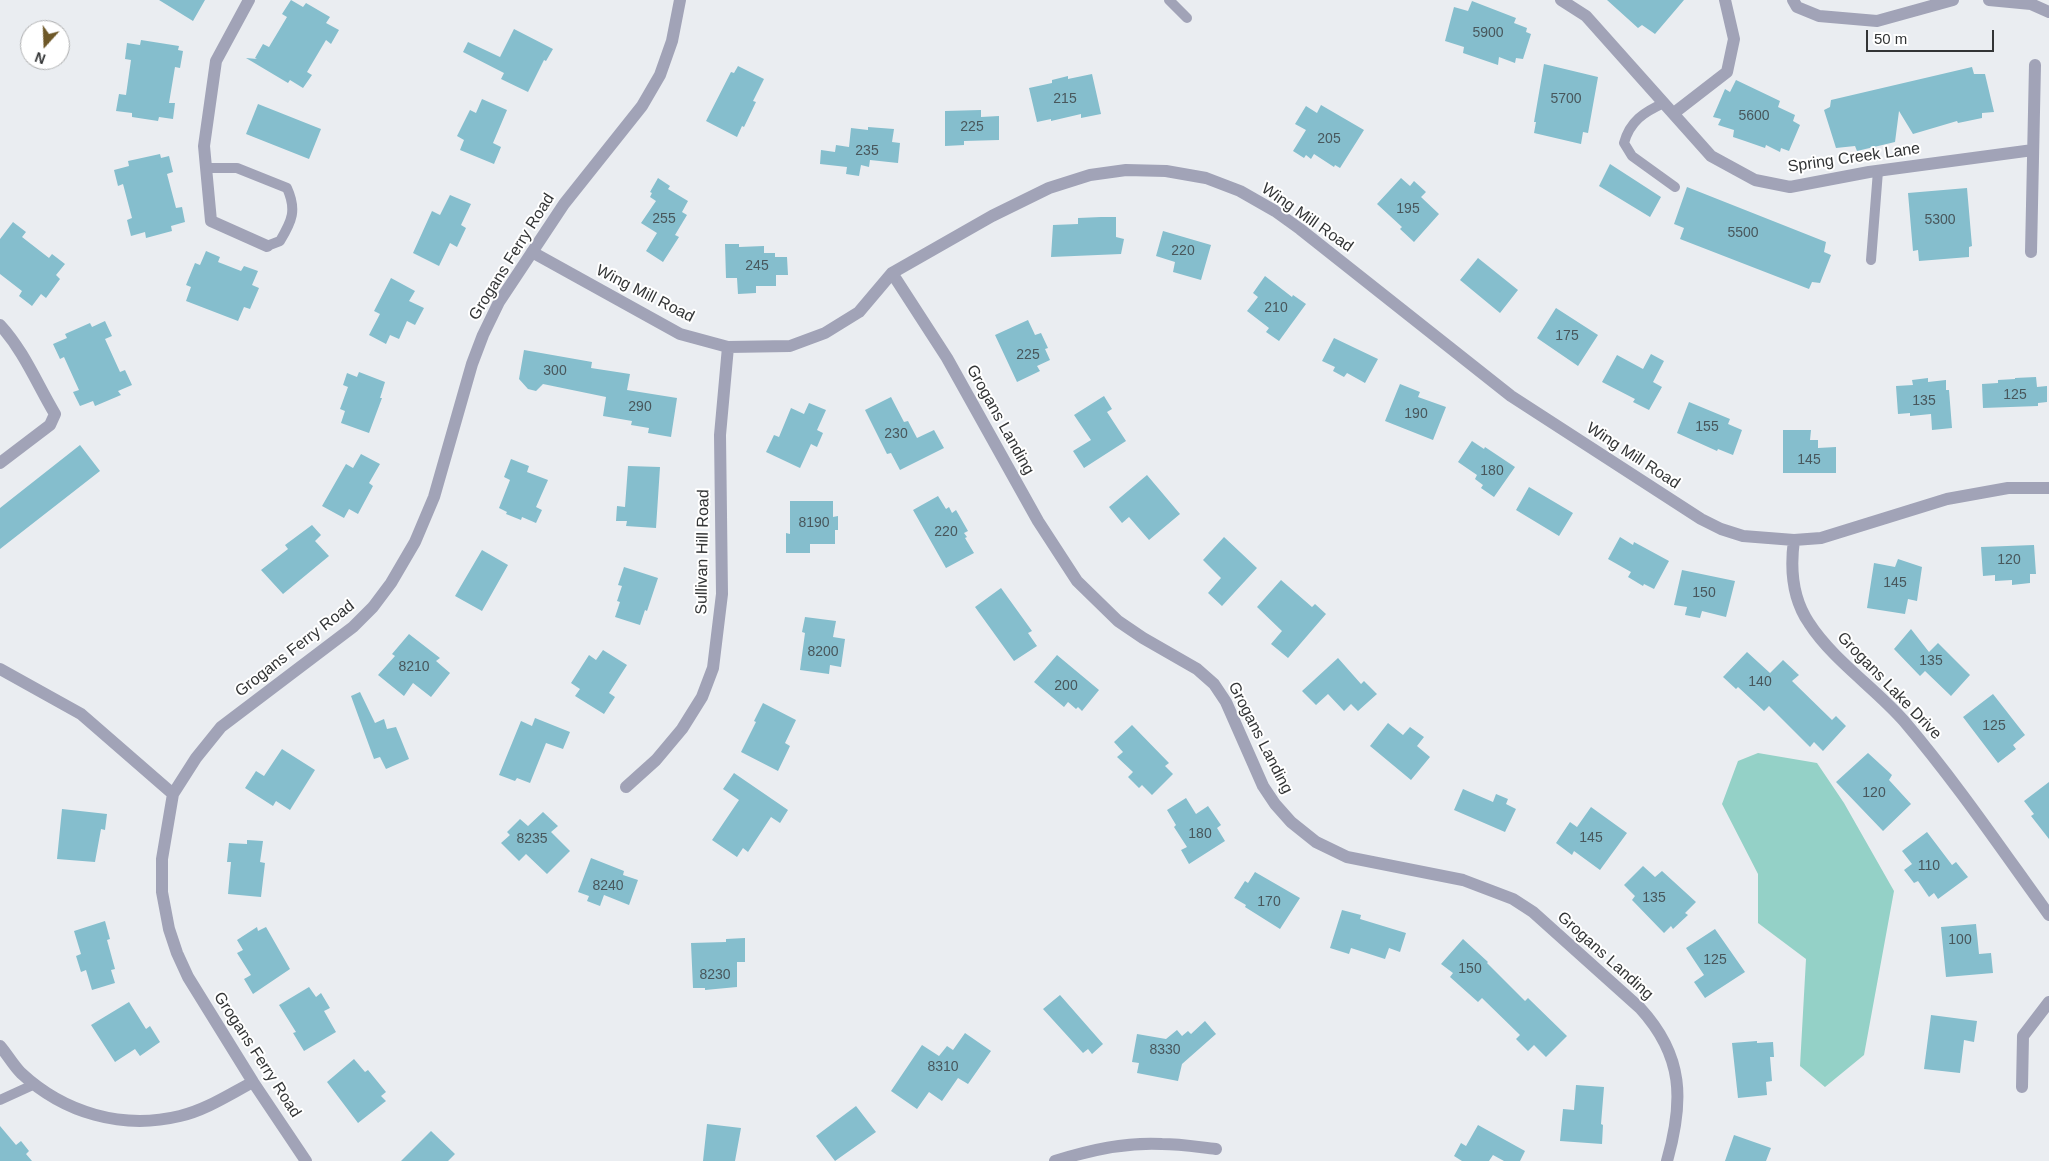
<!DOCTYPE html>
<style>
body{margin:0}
#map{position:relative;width:2049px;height:1161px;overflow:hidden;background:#eaedf1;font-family:Arial,sans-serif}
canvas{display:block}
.north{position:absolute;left:20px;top:20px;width:50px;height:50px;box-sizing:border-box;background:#fff;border:1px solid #adaeaf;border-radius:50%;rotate:200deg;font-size:14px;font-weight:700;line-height:20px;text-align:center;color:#333536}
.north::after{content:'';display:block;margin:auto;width:18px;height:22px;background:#6e5828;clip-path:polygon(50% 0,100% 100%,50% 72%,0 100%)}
.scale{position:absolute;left:1866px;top:30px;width:128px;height:22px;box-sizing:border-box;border:2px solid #333536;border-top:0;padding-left:6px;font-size:15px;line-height:18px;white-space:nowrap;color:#333536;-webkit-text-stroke:4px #fff;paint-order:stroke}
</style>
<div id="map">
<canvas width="2049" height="1161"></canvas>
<div class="north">N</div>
<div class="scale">50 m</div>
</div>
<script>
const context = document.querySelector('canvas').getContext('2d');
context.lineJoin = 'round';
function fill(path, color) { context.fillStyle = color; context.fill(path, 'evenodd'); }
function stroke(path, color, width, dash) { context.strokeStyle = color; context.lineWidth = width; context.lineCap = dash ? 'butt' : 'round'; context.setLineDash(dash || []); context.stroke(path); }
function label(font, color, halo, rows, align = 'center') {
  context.font = font + ' Arial,sans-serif'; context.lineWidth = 4; context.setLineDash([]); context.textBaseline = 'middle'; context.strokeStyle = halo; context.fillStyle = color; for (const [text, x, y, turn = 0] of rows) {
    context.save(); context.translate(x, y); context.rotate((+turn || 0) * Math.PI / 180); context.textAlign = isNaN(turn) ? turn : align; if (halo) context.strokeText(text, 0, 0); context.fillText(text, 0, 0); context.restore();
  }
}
const water = new Path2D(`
 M1758 753 1817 763 1844 803 1894 891 1864 1055 1825 1087 1800 1066 1806 959 1758 923V874L1722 804 1738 761Z`);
const building = new Path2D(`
 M159 0H205L193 21Z
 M291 0 303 7 306 3 330 17 326 23 339 30 331 44 326 40 307 72 312 75 303 88 290 80 288 83 246 58 257 59 255 58 263 44 269 47 287 17 282 14Z
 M1607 0H1684L1655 34 1642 25 1638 28Z
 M1472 1 1516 18 1514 23 1527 28 1526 32 1531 34 1523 59 1516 58 1515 63 1499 57 1498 65 1463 53 1464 47 1445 41 1454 7 1468 11Z
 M514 29 553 49 546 61 544 60 528 92 501 79 504 73 463 52 468 42 500 57Z
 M141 40 179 46 178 50 183 51 180 68 175 67 169 103H175L173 119 159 117 158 121 132 117V113L116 111 119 94 126 95 131 60 125 59 127 43 140 45Z
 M1544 64 1598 77 1588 133 1583 132 1581 144 1534 133 1536 122H1534Z
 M738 66 764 79 753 101 756 102 744 127 742 126 737 137 706 121 731 72 734 73Z
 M1972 67 1974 74H1985L1994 112 1982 113V118L1958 123 1957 121 1913 134 1899 111 1895 142 1857 151 1855 146 1836 148 1824 110 1830 107 1831 100Z
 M1092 74 1101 114 1081 118V114L1051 121V119L1037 122 1029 88 1052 83V80L1068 76V79Z
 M1736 80 1780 101 1778 107 1795 115 1793 121 1800 125 1789 151 1781 148 1780 152 1766 145 1765 148 1745 141 1733 137 1734 130 1718 125 1721 119 1713 117 1725 89 1730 92Z
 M482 99 507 110 493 143 501 147 494 164 460 150 464 140 457 136 470 110 476 113Z
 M258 104 321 129 309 159 246 134Z
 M1321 105 1364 130 1340 168 1335 165 1334 167 1314 154 1311 159 1306 155 1304 158 1293 151 1306 130 1295 124 1306 106 1317 113Z
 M981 110V117L999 116V140L964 141V145L945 146V111Z
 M868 127 894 129 892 142 900 143 898 163 870 160 869 167 861 165 859 176 846 174 847 167 820 164 821 150 835 152 836 145 849 147 851 128 868 130Z
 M160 154 161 158 169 156 173 172 167 174 176 208 182 207 185 222 171 226 172 231 146 238 145 232 131 236 127 220 132 218 123 184 118 186 114 170 129 166 128 161Z
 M1610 164 1661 197 1650 217 1599 186Z
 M658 178 670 186 668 189 688 201 682 212 687 215 675 235 679 237 663 262 646 251 657 233 641 223 656 201 650 197 652 193 650 192Z
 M1401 178 1410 186 1414 181 1426 192 1421 197 1439 214 1414 242 1400 229 1402 227 1377 204Z
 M1687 187 1826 242 1824 252 1831 255 1820 283 1812 282 1809 289 1680 239 1684 228 1674 224Z
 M1967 188 1972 246 1969 247V257L1919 261 1918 250 1913 251 1908 193Z
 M450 195 471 204 461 225 466 228 457 247 450 243 439 266 413 253 432 211 440 215Z
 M1101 217H1116V237L1124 239 1121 254 1051 257 1053 225 1078 224V218Z
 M13 222 26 232 22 237 49 258 52 254 65 264 56 275 60 279 46 298 41 294 32 306 19 296 22 291 0 274V239Z
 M1163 231 1211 245 1201 280 1173 272 1175 262 1156 256Z
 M725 244H739V247L764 246V253H775V257H787L788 275H776V286H756V293L738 294 737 278H726Z
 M206 251 220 257 218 262 241 271 244 266 258 271 252 285 259 288 250 309 244 307 238 321 186 301 191 287 186 285 195 263 200 265Z
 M1478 258 1518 290 1500 313 1460 280Z
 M1265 276 1292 297 1293 295 1306 304 1279 341 1266 332 1269 328 1247 311 1258 297 1253 293Z
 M391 278 415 291 409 301 424 308 415 325 407 321 399 339 390 335 386 344 369 335 380 314 374 311Z
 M1556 308 1598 335 1578 366 1537 338Z
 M1028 320 1035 335 1041 333 1048 348 1045 349 1050 360 1037 366 1040 371 1017 382 995 335Z
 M105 321 112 336 105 339 120 372 125 370 132 385 118 391 121 395 95 406 93 401 80 406 73 392 79 390 64 357 60 359 53 344 67 338 65 334 90 323 92 327Z
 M1334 338 1378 359 1365 383 1347 373 1344 377 1333 371 1335 367 1322 361Z
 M524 350 592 362 591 368 630 374 627 390 677 398 671 437 648 433 649 428 631 425 632 421 603 416 606 397 543 384 536 391 528 389 519 379Z
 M1651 354 1664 361 1653 382 1662 387 1649 410 1633 402 1635 399 1602 382 1617 355 1643 369Z
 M359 372 385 382 380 398H382L369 433 341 423 345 411 340 409 348 387 343 385 347 373 357 377Z
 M2036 377 2037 387 2047 386V402L2038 403V406L1983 408 1982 384 1998 383V380L2015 379V378Z
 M1928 378V382L1946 380V390H1949L1952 428 1932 430 1931 414 1910 416V413L1898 414 1896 386 1913 385 1912 380Z
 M1400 384 1420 392 1418 397 1446 407 1433 440 1385 421Z
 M1104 396 1112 409 1107 412 1126 441 1084 468 1073 451 1091 440 1074 415Z
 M891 397 904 422 908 421 917 438 934 430 944 448 900 470 891 453 887 454 865 410Z
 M1689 402 1730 419 1728 424 1742 430 1733 455 1718 449 1717 451 1677 433Z
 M809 403 826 410 817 430 823 433 817 447 811 444 800 468 766 452 774 435 779 437 791 408 804 414Z
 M1783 430H1811L1810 440H1818V448L1836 447V473H1783Z
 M1472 441 1484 449 1485 447 1515 467 1494 497 1481 488 1483 485 1475 479 1477 475 1458 462Z
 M80 445 100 471 0 549V508Z
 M361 454 380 464 369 483 373 486 358 514 349 509 344 518 322 506 346 464 353 468Z
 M511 459 529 466 527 472 548 480 536 507 542 510 536 523 522 517 521 520 506 514 507 512 499 508 510 480 504 477Z
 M628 466 660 467 656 528 626 526 627 521H616L617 506 625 507Z
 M1147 475 1180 514 1149 540 1129 517 1122 523 1109 507Z
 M1529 487 1573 513 1559 536 1516 510Z
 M938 496 946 509 949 507 952 513 956 510 968 531 964 533 967 537 965 538 974 553 946 568 913 510Z
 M790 501H833V517L838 516V530H835V544H810V553H786V533L790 534Z
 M312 525 321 535 315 541 329 556 283 594 261 570 288 549 285 545Z
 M1224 537 1257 568 1222 606 1208 593 1221 578 1203 560Z
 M1620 537 1633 545 1634 542 1669 561 1654 589 1644 584 1643 586 1628 577 1631 572 1608 559Z
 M2034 545 2036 574H2030V583L2012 585V580L1995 581V575L1983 576 1981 547Z
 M482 550 508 565 482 611 455 596Z
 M1898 559 1922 567 1917 601 1908 599 1905 614 1867 608 1874 563 1895 567Z
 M624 567 658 578 647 611 645 610 640 625 615 617 620 602 617 601 622 586 618 585Z
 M1682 570 1735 581 1726 617 1702 611 1700 618 1685 615 1687 607 1674 605Z
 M1281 580 1312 607 1315 604 1326 614 1288 658 1271 644 1282 631 1257 607Z
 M1001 588 1032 631 1028 633 1037 646 1014 661 975 607Z
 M805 617 836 621 833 637 845 639 841 667 830 665 829 674 800 670 805 633 802 632Z
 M1911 629 1929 652 1938 643 1970 675 1951 696 1925 671 1920 676 1894 649Z
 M409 634 440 658 436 661 450 673 431 697 413 683 404 696 378 675 395 656 392 654Z
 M603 650 627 665 609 693 615 697 604 714 575 696 580 689 571 683 589 655 596 660Z
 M1747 652 1770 673 1783 660 1799 675 1792 681 1832 720 1836 716 1846 726 1823 751 1814 742 1810 747 1769 706 1764 711 1738 687 1736 689 1723 677Z
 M1057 655 1099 690 1082 711 1078 707 1076 709 1068 702 1064 707 1034 682Z
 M1338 658 1361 684 1364 681 1377 694 1358 711 1351 704 1344 711 1328 694 1316 705 1302 691Z
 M360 692 375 723 384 719 387 729 396 727 409 759 386 769 380 757 374 759 351 696Z
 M1993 694 2025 735 2013 745 2016 749 1998 763 1963 717Z
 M763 703 796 720 785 743 790 746 778 771 741 752 756 722 754 721Z
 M535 718 570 732 563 749 546 743 530 783 517 778 515 781 499 775 521 721 532 726Z
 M1388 723 1403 735 1410 727 1424 737 1417 746 1430 757 1411 780 1370 746Z
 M1132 725 1169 763 1165 766 1173 774 1152 795 1142 785 1139 788 1128 777 1133 772 1117 757 1123 752 1114 742Z
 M282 749 315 770 290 810 276 801 273 806 245 788 256 771 264 776Z
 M1868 753 1892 775 1889 780 1911 804 1883 831 1836 782Z
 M734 773 788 810 780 823 771 817 748 852 743 848 737 857 712 840 739 800 723 789Z
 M2049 782V839L2031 816 2034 814 2024 801Z
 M1463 789 1493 802 1496 794 1508 799 1506 804 1516 809 1505 832 1454 810Z
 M1186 798 1196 814 1208 806 1221 825 1217 828 1225 841 1189 864 1181 850 1187 847 1174 827 1176 825 1167 810Z
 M1591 807 1627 833 1600 870 1574 851 1572 855 1556 843 1570 822 1577 827Z
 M62 809 107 814 105 830 101 829 95 862 57 859Z
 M543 812 558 826 551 832 570 851 547 874 526 854 519 861 501 843 510 835 507 832 520 819 528 826Z
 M1927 832 1952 865 1956 862 1968 877 1938 899 1934 893 1929 897 1918 881 1914 883 1904 870 1912 864 1902 851Z
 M247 840 263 841 260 862 265 863 261 897 228 894 231 862H227L229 843 247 844Z
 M591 858 624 871 623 875 638 880 629 905 604 895 600 906 587 901 589 896 578 892Z
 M1643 866 1655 877 1662 871 1696 902 1685 913 1688 915 1673 929 1671 926 1664 933 1632 900 1635 896 1624 885Z
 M1255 872 1300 898 1280 929 1245 907 1246 905 1234 898 1245 881 1248 883Z
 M1342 910 1361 915 1360 919 1406 933 1400 952 1389 948 1385 959 1351 948 1349 954 1330 948Z
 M105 921 110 939 107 940 115 969 111 970 115 983 92 990 86 970 81 972 76 956 81 954 74 931Z
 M1976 924 1979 954 1991 953 1993 973 1946 977 1941 927Z
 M257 927 258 931 266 927 290 969 253 994 244 979 251 975 237 953 243 950 237 940Z
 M1715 929 1745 972 1705 998 1694 982 1704 975 1686 948Z
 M745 938V962H737V987L705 990V988H693L691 943 726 942V939Z
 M1463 939 1488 962 1487 963 1525 1001 1528 998 1567 1036 1546 1057 1534 1045 1528 1051 1516 1039 1520 1035 1482 998 1478 1002 1450 977 1453 973 1441 964Z
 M309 987 316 997 321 993 330 1008 324 1011 336 1032 304 1051 293 1033 296 1032 279 1005Z
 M1060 995 1103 1044 1092 1054 1088 1049 1083 1053 1043 1009Z
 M129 1002 146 1029 150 1026 160 1042 140 1056 135 1049 115 1062 91 1025Z
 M1931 1015 1977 1021 1974 1042 1964 1040 1960 1073 1924 1069Z
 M1205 1021 1216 1034 1182 1064 1178 1081 1137 1073 1139 1063 1132 1062 1137 1034 1166 1039 1177 1030 1182 1036 1188 1031 1191 1034Z
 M965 1033 991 1051 968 1084 958 1078 942 1101 929 1092 917 1109 891 1091 922 1045 939 1056 947 1046 953 1050Z
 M1757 1041V1043L1773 1042 1774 1057H1770L1772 1081 1766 1082 1767 1095 1738 1098 1732 1043Z
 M354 1059 365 1072 368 1070 386 1092 381 1096 386 1101 358 1123 327 1082Z
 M1576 1085 1604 1087 1601 1124 1603 1125 1602 1144 1560 1141 1563 1109 1574 1110Z
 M856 1106 876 1132 835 1161 816 1136Z
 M707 1124 741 1128 735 1161H703Z
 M1478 1125 1525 1151 1520 1161H1504L1493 1155 1489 1161H1462L1454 1156 1461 1143 1466 1146Z
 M0 1126 16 1145 21 1141 29 1151 26 1154 32 1161H0Z
 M431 1131 455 1154 448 1161H401Z
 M1734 1135 1771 1148 1766 1161H1725Z`);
const service = new Path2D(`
 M1169 0 1187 18
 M1664 103C1644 112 1630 121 1624 143L1632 156 1675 187
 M206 168H237L287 188C297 210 292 221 280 241L267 246
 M1871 260 1878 171
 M0 1100 35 1084`);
const minor = new Path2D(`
 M249 0 216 61 204 146 211 221 267 246
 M1561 0 1586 16 1711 156 1755 180 1790 187 1869 172 2033 150
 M1793 0 1797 7 1819 16 1877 21 1953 0
 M1989 0 2031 4 2049 12
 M1674 113 1727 72 1734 39 1725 0
 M532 252 680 334 728 347 790 346 825 333 859 312 892 273 992 216 1049 188 1090 175 1126 170 1166 171 1206 178 1240 191 1275 211 1300 229 1511 396 1701 519 1721 529 1743 536 1794 540 1821 538 1947 499 2008 488H2049
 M2031 252 2035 65
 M892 273 947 358 1038 521 1077 581 1118 621 1143 638 1197 669 1214 684 1226 702 1263 786 1275 804 1291 822 1316 842 1347 857 1463 880 1513 899 1533 912 1640 1008C1684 1056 1684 1101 1667 1161
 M0 325C24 351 37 384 55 414L50 425 0 463
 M1794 540C1790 569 1792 598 1809 623 1832 659 1875 688 1904 721 1956 782 2002 850 2049 915
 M0 669 81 714 173 794
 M626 787 656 760 682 729 702 697 713 668 722 594 720 435 728 347
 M0 1046C7 1054 13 1065 21 1073 64 1113 122 1130 180 1116 206 1110 230 1094 253 1082
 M2022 1087 2023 1036 2049 1002
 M306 1161 253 1082 188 977 177 953 169 929 162 892V859L173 794 196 758 221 727 353 627 373 607 391 583 415 542 434 497 472 364 483 335 499 302 564 204 642 106 660 75 672 41 680 0
 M1055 1161C1090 1150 1125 1142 1162 1144 1180 1144 1198 1147 1216 1149`);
const numberNames = [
 ["5900",1488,33],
 ["215",1065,99],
 ["5700",1566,99],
 ["5600",1754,116],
 ["225",972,127],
 ["205",1329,139],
 ["235",867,151],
 ["195",1408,209],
 ["255",664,219],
 ["5300",1940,220],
 ["5500",1743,233],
 ["220",1183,251],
 ["245",757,266],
 ["210",1276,308],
 ["175",1567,336],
 ["225",1028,355],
 ["300",555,371],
 ["125",2015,395],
 ["135",1924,401],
 ["290",640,407],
 ["190",1416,414],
 ["155",1707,427],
 ["230",896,434],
 ["145",1809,460],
 ["180",1492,471],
 ["8190",814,523],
 ["220",946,532],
 ["120",2009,560],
 ["145",1895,583],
 ["150",1704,593],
 ["8200",823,652],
 ["135",1931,661],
 ["8210",414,667],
 ["140",1760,682],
 ["200",1066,686],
 ["125",1994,726],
 ["120",1874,793],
 ["180",1200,834],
 ["145",1591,838],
 ["8235",532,839],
 ["110",1929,866],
 ["8240",608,886],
 ["135",1654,898],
 ["170",1269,902],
 ["100",1960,940],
 ["125",1715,960],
 ["150",1470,969],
 ["8230",715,975],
 ["8330",1165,1050],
 ["8310",943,1067]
];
const streetNames = [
 ["Spring Creek Lane",1854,158,-8],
 ["Wing Mill Road",1307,218,35],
 ["Grogans Ferry Road",512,257,-58],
 ["Wing Mill Road",645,294,27],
 ["Grogans Landing",1000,420,61],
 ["Wing Mill Road",1633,456,33],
 ["Sullivan Hill Road",703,552,-89],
 ["Grogans Ferry Road",295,649,-38],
 ["Grogans Lake Drive",1889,686,46],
 ["Grogans Landing",1260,738,63],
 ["Grogans Landing",1605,956,42],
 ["Grogans Ferry Road",257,1055,57]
];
fill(water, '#94d1c7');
fill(building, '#85becd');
stroke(service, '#a1a3b7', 10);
stroke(minor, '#a1a3b7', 12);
label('14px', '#48575c', null, numberNames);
label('16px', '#333536', '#fff', streetNames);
</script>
